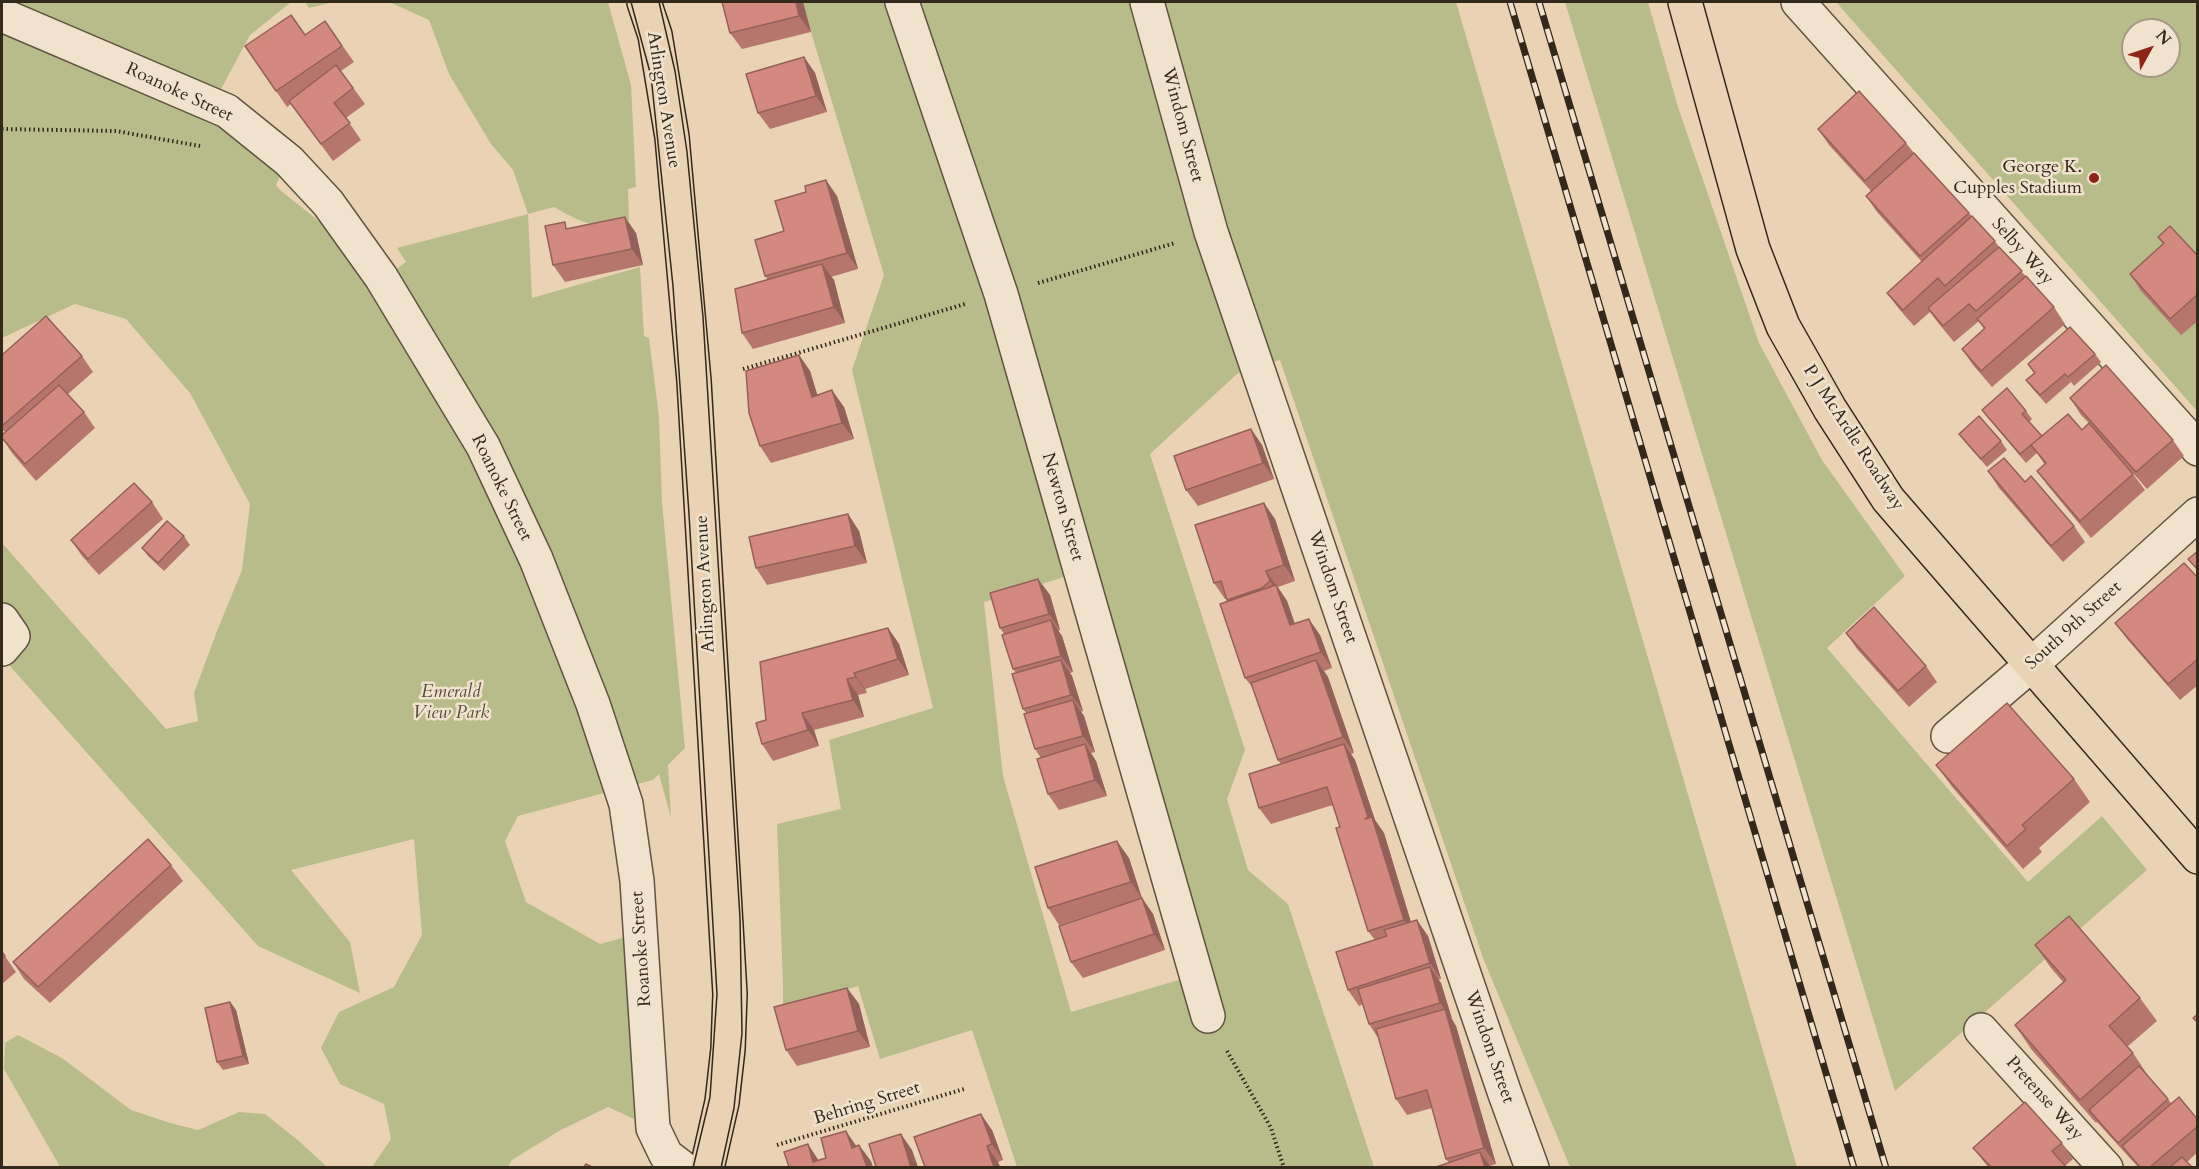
<!DOCTYPE html>
<style>
body{margin:0}
#map{position:relative;width:2199px;height:1169px;overflow:hidden;background:#ead3b4;font-family:Cardo,serif}
canvas{display:block}
.frame{position:absolute;inset:0;border:3px solid #32281c;pointer-events:none}
.north{position:absolute;left:2121px;top:18px;width:60px;height:60px;box-sizing:border-box;background:#f1e2ce;border:2px solid #a59887;border-radius:50%;rotate:50deg;font-size:16px;font-weight:700;line-height:24px;text-align:center;color:#32281c}
.north::after{content:'';display:block;margin:auto;width:21px;height:27px;background:#8f2418;clip-path:polygon(50% 0,100% 100%,50% 72%,0 100%)}
</style>
<div id="map">
<canvas width="2199" height="1169"></canvas>
<div class="frame"></div>
<div class="north">N</div>
</div>
<script>
const context = document.querySelector('canvas').getContext('2d');
context.lineJoin = 'round';
function fill(path, color) { context.fillStyle = color; context.fill(path, 'evenodd'); }
function stroke(path, color, width, dash) { context.strokeStyle = color; context.lineWidth = width; context.lineCap = dash ? 'butt' : 'round'; context.setLineDash(dash || []); context.stroke(path); }
function label(font, color, halo, rows, align = 'center') {
  context.font = font + ' Cardo,serif'; context.lineWidth = 5; context.setLineDash([]); context.textBaseline = 'middle'; context.strokeStyle = halo; context.fillStyle = color; for (const [text, x, y, turn = 0] of rows) {
    context.save(); context.translate(x, y); context.rotate((+turn || 0) * Math.PI / 180); context.textAlign = isNaN(turn) ? turn : align; if (halo) context.strokeText(text, 0, 0); context.fillText(text, 0, 0); context.restore();
  }
}
const green = new Path2D(`
 M2 2H334L309 8 305 2 290 3 250 35 219 93 289 154 276 185 280 190 315 218 349 250 366 277 398 268 406 262 397 248 528 214 513 170 491 144 449 74 429 20 389 2H608L631 85 636 187 628 189 629 220C597 231 582 223 554 207L528 214 532 298 640 267 644 336 649 338 659 417 662 502 685 748 668 765 671 818 659 774 653 780 518 816 505 841 526 902 600 944 637 934 650 1070 634 1119 608 1107 559 1131 512 1160 508 1167H372L391 1139 384 1104 340 1084 321 1048 339 1012 394 987 422 935 414 839 291 870 350 942 360 993 258 946 2 657V543L166 729 198 721 194 693 217 631 242 570 250 504 190 393 126 319 75 304 2 338Z
 M802 2H1456L1797 1167H1570L1483 958 1280 360 1237 374 1150 454 1245 750 1227 799 1248 870 1288 904 1374 1167H1017L972 1030 880 1059 858 986 783 1008V984L777 824 841 809 829 740 933 708 852 370 884 275ZM1096 567 1212 970 1071 1012 1003 776 984 602Z
 M1565 2H1648L1678 107 1759 343 1822 460 1905 576 1827 648 2028 882 2102 816 2147 870 1895 1091Z
 M1836 2H2197V411ZM2133 30H2169V66H2133Z
 M18 1035 62 1058 131 1110 170 1123 198 1130 239 1112 265 1114 299 1141 327 1167H58L59 1165 4 1069 5 1043Z`);
const path = new Path2D(`
 M2 129 116 131 200 146
 M1038 283 1175 243
 M743 369 965 304
 M1227 1051 1271 1128 1284 1168
 M777 1145 964 1089`);
const minor = new Path2D(`
 M902 2 1001 294 1208 1016
 M1147 2 1211 232 1505 1094 1532 1168
 M1798 2 2198 449
 M2 15 227 111 289 161 328 203 381 277 483 446 536 559 593 704 626 804 637 881 653 1128 666 1155 683 1168
 M2 620 13 636 2 649
 M1948 736 2030 666 2198 514
 M1981 1030 2106 1168`);
const major = new Path2D(`
 M644 2 655 35 672 137 694 381 730 994 728 1049 722 1102 707 1168
 M1685 2 1753 249 1783 326 1830 409 1888 499 2198 857`);
const tram = new Path2D(`
 M631 2 651 76 673 286 689 514 717 994 710 1097 693 1168
 M659 2 675 71 687 152 703 317 740 918 742 1033 734 1108 721 1168`);
const rail = new Path2D(`
 M1510 2 1854 1168
 M1539 2 1886 1168`);
const wall = new Path2D(`
 M803 2 811 32 742 49 730 33Z
 M325 21 354 62 341 71 365 104 346 118 361 140 333 161 291 104 287 107 245 46 305 35Z
 M804 57 815 73 827 112 770 129 758 113Z
 M1818 129 1906 143 1914 153 1969 213 1995 241 1999 247 2054 307 2065 324 1992 387 1973 365 1962 349 1984 329 1979 321 1954 342 1939 324 1930 312 1914 326 1899 309 1887 293 1922 262 1877 212 1866 196 1871 191 1829 145Z
 M837 196 858 269 831 277 834 280 845 323 753 349 742 333 768 280 765 276Z
 M570 229 636 233 643 265 565 282 553 265Z
 M2158 237 2198 256V321L2181 335 2141 291 2130 274 2163 244Z
 M2095 354 2101 362 2074 386 2071 382 2046 404 2032 388 2026 380 2034 373 2028 364Z
 M2 355 82 356 93 372 68 394 84 412 95 428 36 481 12 453 2 438 5 432 2 429Z
 M799 355 810 371 817 395 844 407 854 439 771 463 760 446Z
 M2070 398 2173 440 2184 456 2147 489 2111 448 2133 474 2145 490 2091 538 2049 487 2037 471 2045 465 2037 453 2026 463 1988 418 1982 410 2026 411 2032 419 2029 422 2042 436 2082 430 2089 423 2081 415Z
 M1251 429 1262 445 1274 479 1198 506 1186 490Z
 M1959 434 2001 441 2007 450 1987 467 1965 442Z
 M1988 471 2074 526 2085 542 2063 562 1999 488Z
 M152 502 163 519 99 575 82 556 71 540Z
 M848 514 859 531 867 563 767 585 756 568Z
 M1275 519 1295 581 1278 587 1287 601 1295 624 1320 635 1332 668 1324 671 1328 677 1354 753 1351 754 1355 760 1375 820 1384 833 1411 922 1428 936 1441 979 1438 980 1441 983 1452 1019 1456 1026 1496 1164 1490 1166 1449 1163 1446 1159 1432 1108 1407 1115 1396 1099 1378 1038 1369 1024 1363 1004 1359 1006 1348 990 1375 940 1368 931 1340 827 1333 805 1271 824 1259 808 1281 764 1278 760 1253 688 1245 678 1228 601 1227 599H1225L1214 583Z
 M184 536 190 545 164 571 148 556 142 548Z
 M2198 578V685L2180 700 2127 639 2115 623Z
 M1038 579 1050 595 1060 630 1058 631 1062 636 1073 672 1070 673 1072 676 1083 711 1081 712 1084 716 1095 752 1091 753 1096 761 1107 796 1059 810 1048 794 1041 758 1035 749 1027 714 1023 709 1016 673 1013 669 1004 634 1000 628Z
 M888 628 899 644 909 675 865 689 867 693 858 695 864 717 814 730 819 746 773 761 762 744 766 720Z
 M1846 633 1926 666 1937 682 1909 707 1857 649Z
 M1936 765 2074 779 2090 802 2039 848 2042 852 2023 869 1953 788Z
 M1129 858 1142 898 1153 914 1165 950 1083 978 1071 962 1117 906 1059 925 1048 908Z
 M171 865 183 881 50 1003 24 979 13 962Z
 M2035 945 2140 998 2157 1021 2127 1047 2133 1053 2149 1077 2171 1103 2198 1120V1152L2187 1162 2192 1167H2138L2097 1122 2096 1123 2031 1049 2015 1025 2063 982 2051 968Z
 M2 952 16 972 2 984Z
 M847 988 859 1004 870 1047 797 1066 786 1050Z
 M230 1002 236 1010 249 1064 223 1070 217 1062Z
 M992 1130 1003 1160 998 1162 1000 1167H925Z
 M2062 1143 2073 1159 2065 1166 2066 1167H1988L1973 1148Z`);
const shadedWall = new Path2D(`
 M796 2H803L811 32 799 16Z
 M804 57 815 73 827 112 816 96Z
 M826 180 837 196 858 269 847 253Z
 M625 217 636 233 643 265 632 249Z
 M822 264 834 280 845 323 834 307Z
 M799 355 810 371 823 413 812 397Z
 M832 390 844 407 854 439 842 423Z
 M1251 429 1262 445 1274 479 1263 463Z
 M1264 503 1275 519 1295 581 1284 565Z
 M848 514 859 531 867 563 855 546Z
 M1266 571 1287 601 1301 642 1290 625 1279 595 1270 581Z
 M1038 579 1050 595 1060 630 1049 614Z
 M1309 619 1320 635 1332 668 1321 652Z
 M1051 620 1062 636 1073 672 1061 656Z
 M888 628 899 644 909 675 898 659Z
 M1061 660 1072 676 1083 711 1071 695Z
 M1316 660 1328 677 1354 753 1343 737Z
 M854 673 865 689 867 693 856 677Z
 M847 679 858 695 864 717 853 700Z
 M1073 700 1084 716 1095 752 1083 736Z
 M802 713 814 730 819 746 808 730Z
 M1085 744 1096 761 1107 796 1095 780Z
 M1344 744 1355 760 1375 820 1384 833 1415 936 1404 920 1376 829 1368 817Z
 M1117 841 1129 858 1142 899 1131 882Z
 M1142 898 1153 914 1165 950 1154 934Z
 M1417 920 1428 936 1441 979 1430 963Z
 M1430 967 1441 983 1452 1019 1440 1003Z
 M847 988 859 1004 870 1047 858 1031Z
 M230 1002 236 1010 249 1064 243 1056Z
 M1445 1009 1456 1026 1496 1164 1484 1148Z
 M981 1114 992 1130 1003 1160 992 1144Z
 M846 1131 857 1147 852 1148Z
 M901 1134 912 1150 918 1167H911Z
 M808 1144 819 1161 813 1162Z
 M859 1145 871 1161 873 1167H867Z
 M987 1146 998 1162 1000 1167H994Z
 M1480 1152 1491 1167H1485Z`);
const building = new Path2D(`
 M722 2H796L799 16 730 33Z
 M291 15 305 35 325 21 342 46 276 91 245 46Z
 M804 57 816 96 758 113 746 74Z
 M336 65 353 88 334 103 350 123 321 144 289 101Z
 M1859 91 1906 143 1865 181 1818 129Z
 M1914 153 1969 213 1920 256 1866 196Z
 M826 180 847 253 765 276 755 240 784 231 775 201 806 192 805 186Z
 M1972 216 1995 241 1945 286 1938 278 1903 310 1887 293Z
 M625 217 632 249 553 265 545 226 565 222 566 229Z
 M2170 226 2198 256V294L2170 319 2130 274 2164 243 2158 237Z
 M1999 247 2022 271 1976 311 1969 304 1943 326 1928 308Z
 M822 264 834 307 742 333 735 289Z
 M2026 276 2054 307 1981 371 1962 349 1985 328 1977 319Z
 M46 316 82 356 2 426V355Z
 M2070 327 2095 354 2068 377 2065 374 2040 395 2026 380 2035 373 2028 364Z
 M799 355 812 397 832 390 842 423 760 446 749 413 746 371Z
 M2106 365 2173 440 2136 472 2070 398Z
 M59 385 84 412 25 464 2 438V435Z
 M2007 388 2026 411 2022 414 2042 436 2020 454 1982 410Z
 M2068 414 2082 430 2089 423 2133 474 2080 521 2037 471 2046 463 2031 445Z
 M1979 416 2001 441 1981 459 1959 434Z
 M1251 429 1263 463 1186 490 1174 456Z
 M2004 458 2025 482 2031 476 2074 526 2051 546 1988 471Z
 M134 483 152 502 88 559 71 540Z
 M1264 503 1284 565 1266 571 1270 581 1262 588 1227 600 1221 581 1214 583 1195 525Z
 M848 514 855 546 756 568 749 537Z
 M167 521 184 536 158 563 142 548Z
 M2198 551V570L2188 559Z
 M2184 563 2198 578V659L2168 684 2115 623Z
 M1038 579 1049 614 1000 628 990 593Z
 M1276 585 1290 625 1309 619 1321 652 1245 678 1220 604Z
 M1874 607 1926 666 1898 691 1846 633Z
 M1051 620 1061 656 1013 669 1002 635Z
 M888 628 898 659 854 673 856 677 847 679 853 700 802 713 808 730 762 744 756 723 766 720 760 662Z
 M1061 660 1071 695 1023 709 1012 674Z
 M1316 660 1343 737 1278 760 1251 683Z
 M1073 700 1083 736 1035 749 1024 714Z
 M2007 703 2074 779 2022 825 2026 829 2007 846 1936 765Z
 M1085 744 1095 780 1048 794 1037 759Z
 M1344 744 1368 817 1365 819 1372 817 1404 920 1368 931 1336 828 1340 827 1327 787 1259 808 1249 774Z
 M148 839 171 865 38 987 13 962Z
 M1117 841 1131 882 1048 908 1035 867Z
 M1142 898 1154 934 1071 962 1059 926Z
 M2069 916 2140 998 2109 1026 2133 1053 2080 1100 2015 1025 2066 980 2035 945Z
 M1417 920 1430 963 1348 990 1336 952 1387 936 1384 930Z
 M2 952 5 956 2 959Z
 M1430 967 1440 1003 1369 1024 1358 989Z
 M847 988 858 1031 786 1050 774 1007Z
 M230 1002 243 1056 217 1062 205 1008Z
 M1445 1009 1484 1148 1446 1159 1427 1090 1396 1099 1376 1029Z
 M2198 1014V1023L2193 1018Z
 M2139 1066 2168 1099 2118 1143 2089 1110Z
 M2179 1097 2198 1120V1126L2150 1167H2140L2122 1146Z
 M2025 1102 2062 1143 2052 1151 2066 1167H1991L1973 1148Z
 M981 1114 992 1144 987 1146 994 1167H925L914 1137Z
 M846 1131 852 1148 859 1145 867 1167H789L784 1152 808 1144 813 1162 826 1158 821 1138Z
 M901 1134 911 1167H876L869 1144Z
 M1480 1152 1485 1167H1436Z
 M2182 1157 2192 1167H2170Z
 M586 1164 592 1167H584Z`);
const markers = [
 [2094,178,6,"#8f2418"]
];
const streetNames = [
 ["Roanoke Street",179,93,25],
 ["Arlington Avenue",663,100,81],
 ["Windom Street",1182,125,75],
 ["Selby Way",2022,252,48],
 ["P J McArdle Roadway",1853,438,57],
 ["Roanoke Street",501,488,64],
 ["Newton Street",1062,507,74],
 ["Arlington Avenue",706,584,-93],
 ["Windom Street",1332,587,71],
 ["South 9th Street",2074,626,-42],
 ["Roanoke Street",642,949,-94],
 ["Windom Street",1489,1047,71],
 ["Pretense Way",2044,1099,48],
 ["Behring Street",867,1104,-17]
];
const poiNames = [
 ["George K.",2082,168],
 ["Cupples Stadium",2082,189]
];
const parkNames = [
 ["Emerald",451,693],
 ["View Park",451,714]
];
fill(green, '#b8bc8b');
stroke(minor, '#605342', 36);
stroke(major, '#32281c', 36);
stroke(path, '#32281c', 4, [1.5, 3]);
stroke(minor, '#f1e2ce', 33);
stroke(major, '#ead3b4', 33);
stroke(tram, '#32281c', 1.5);
stroke(rail, '#32281c', 7);
stroke(rail, '#f1e2ce', 4.5, [14]);
fill(wall, '#b6766e');
fill(shadedWall, '#94605a');
fill(building, '#d48980');
stroke(building, '#94605a', 1.5);
for (const [x, y, r, color] of markers) { const dot = new Path2D(); dot.arc(x, y, r, 0, 2 * Math.PI); context.fillStyle = color; context.fill(dot); stroke(dot, '#f1e2ce', 2); }
label('18px', '#32281c', '#f1e2ce', streetNames);
label('18px', '#32281c', '#f1e2ce', poiNames, 'right');
label('italic 18px', '#544d38', '#f1e2ce', parkNames);
</script>
